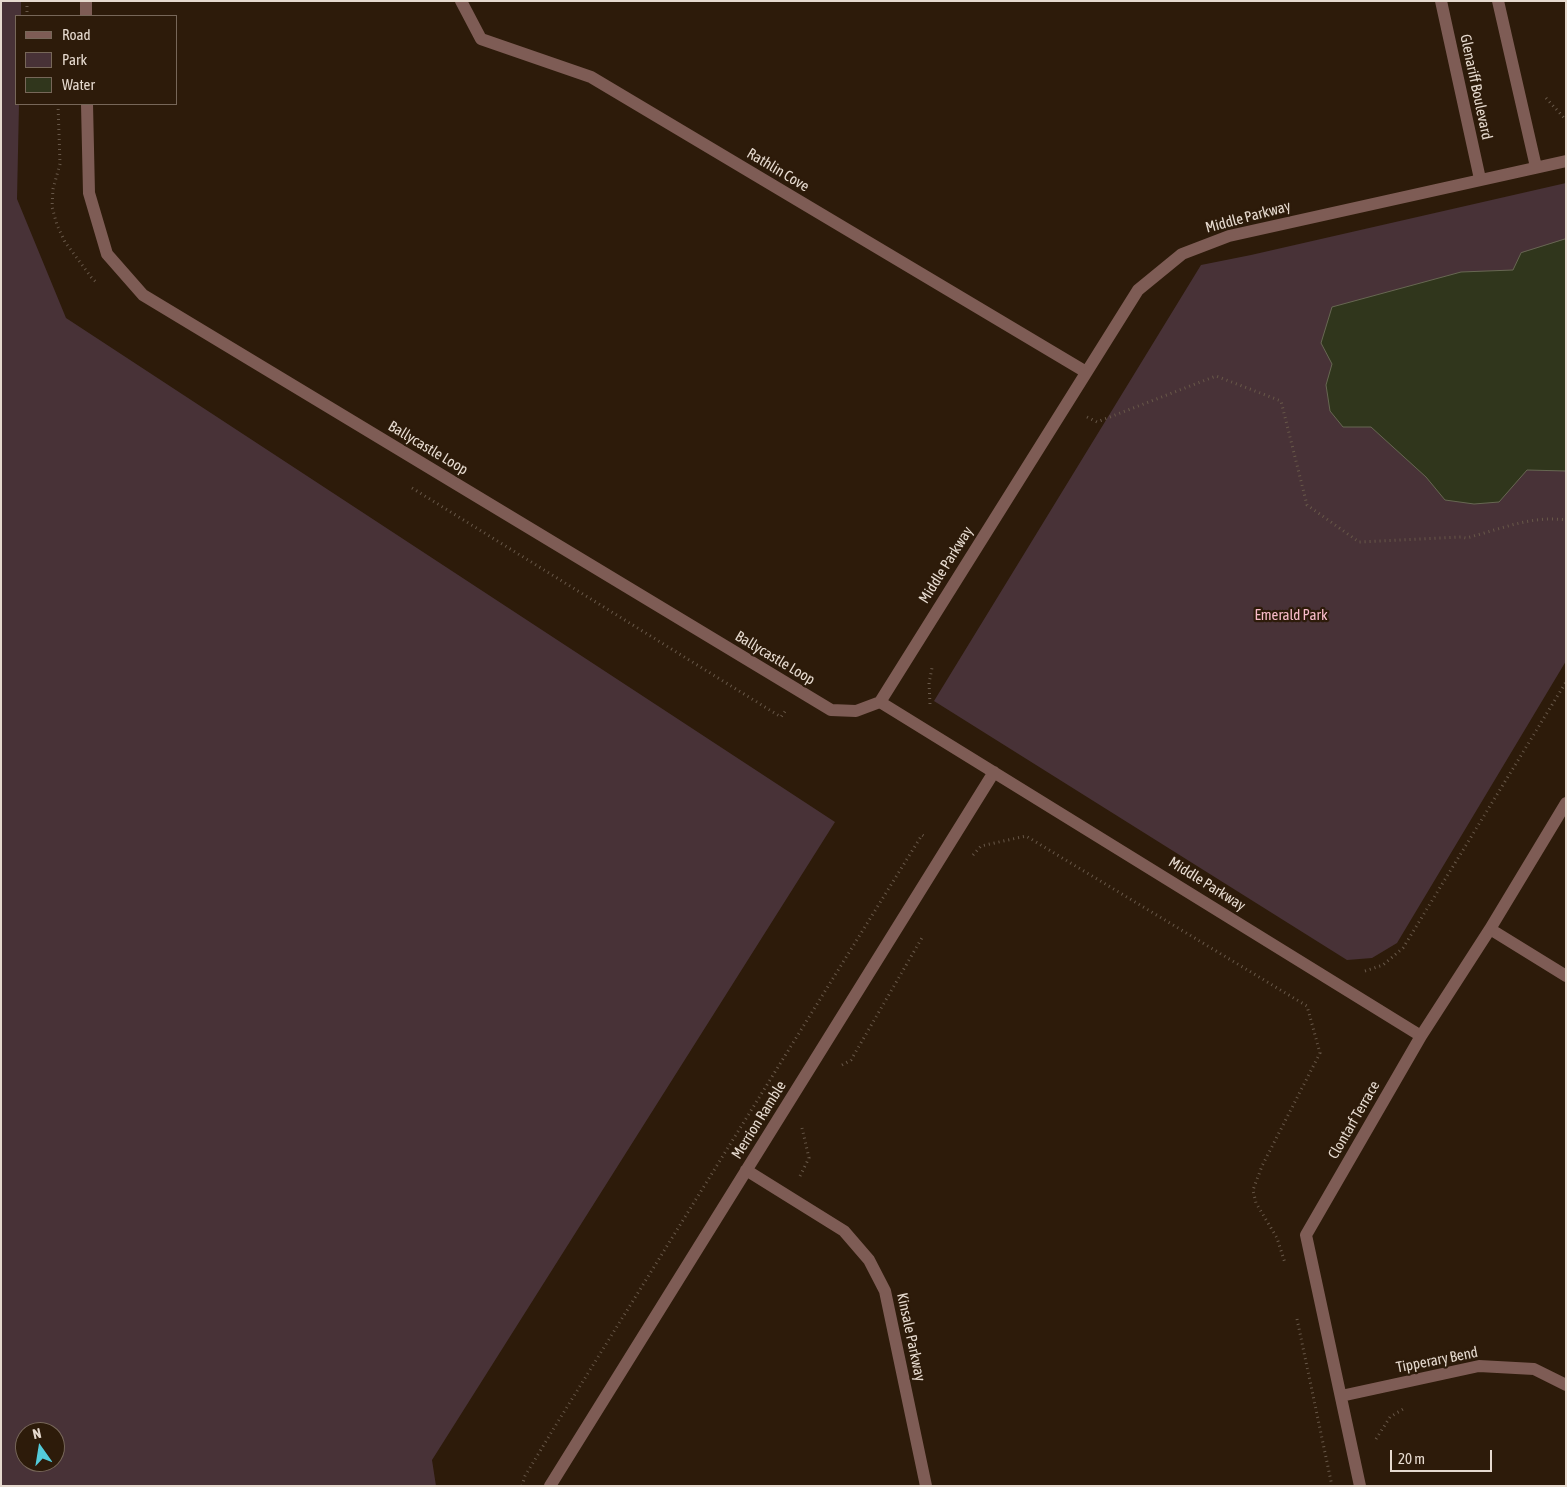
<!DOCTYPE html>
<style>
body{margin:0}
#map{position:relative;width:1567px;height:1487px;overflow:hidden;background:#2d1b0a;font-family:"Asap Condensed",sans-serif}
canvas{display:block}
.frame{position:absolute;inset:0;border:2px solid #e6dacf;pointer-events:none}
.legend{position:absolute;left:15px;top:15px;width:162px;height:90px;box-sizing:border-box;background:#2d1b0a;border:1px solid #776759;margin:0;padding:6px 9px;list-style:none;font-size:15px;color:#e6dacf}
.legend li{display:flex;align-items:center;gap:10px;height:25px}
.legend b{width:25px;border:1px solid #776759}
.north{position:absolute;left:15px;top:1422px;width:50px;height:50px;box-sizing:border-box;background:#2d1b0a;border:1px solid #776759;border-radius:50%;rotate:347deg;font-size:14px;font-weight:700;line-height:20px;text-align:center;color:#e6dacf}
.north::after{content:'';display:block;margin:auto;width:18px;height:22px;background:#53cbda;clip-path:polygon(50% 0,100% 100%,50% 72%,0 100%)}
.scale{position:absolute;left:1390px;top:1450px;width:102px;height:22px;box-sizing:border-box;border:2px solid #e6dacf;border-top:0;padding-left:6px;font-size:15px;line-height:18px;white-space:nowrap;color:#e6dacf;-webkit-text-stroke:4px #2d1b0a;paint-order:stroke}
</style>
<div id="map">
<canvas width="1567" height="1487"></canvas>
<div class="frame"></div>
<ul class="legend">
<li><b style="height:6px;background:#7e5c55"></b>Road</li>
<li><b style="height:14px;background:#483237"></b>Park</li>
<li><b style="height:14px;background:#30361c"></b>Water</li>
</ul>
<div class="north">N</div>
<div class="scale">20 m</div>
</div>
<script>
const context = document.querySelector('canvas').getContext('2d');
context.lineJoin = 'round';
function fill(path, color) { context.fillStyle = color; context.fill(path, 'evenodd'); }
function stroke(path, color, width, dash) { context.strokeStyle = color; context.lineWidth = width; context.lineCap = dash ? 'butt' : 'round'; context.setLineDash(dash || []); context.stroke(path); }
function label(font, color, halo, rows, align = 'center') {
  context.font = font + ' "Asap Condensed",sans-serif'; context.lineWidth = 4.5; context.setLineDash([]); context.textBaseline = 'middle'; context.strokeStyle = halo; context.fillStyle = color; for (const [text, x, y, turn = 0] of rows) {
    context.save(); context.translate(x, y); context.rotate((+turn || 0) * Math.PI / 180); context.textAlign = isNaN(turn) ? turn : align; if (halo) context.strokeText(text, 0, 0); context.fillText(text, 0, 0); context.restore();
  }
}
const green = new Path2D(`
 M1 1H21V16H16V104H19L17 199 66 318 835 822 432 1460 436 1486H1ZM25 1432H55V1462H25Z
 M1566 183V661L1397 943 1372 958 1347 960 934 701 1201 265 1251 255Z`);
const water = new Path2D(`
 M1566 239V471L1527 470 1499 502 1474 504 1445 500 1426 477 1371 427H1343L1330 411 1326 385 1332 364 1321 343 1332 307 1461 272 1513 270 1521 253Z`);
const path = new Path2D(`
 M27 1V16
 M1546 98 1566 120
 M58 104 60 164 53 189 52 207 57 225 65 242 91 277 97 283
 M1087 417 1097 422 1216 376 1281 401 1307 505 1359 542 1461 537 1466 538C1499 530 1531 515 1566 520
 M412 488 781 717 786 710
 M930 704 929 683 932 668
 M973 855 981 846 1026 836 1307 1006 1320 1053 1262 1166 1253 1190 1256 1203 1277 1238 1285 1263
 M1365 971 1383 965 1403 948 1566 682
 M842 1065 851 1060 923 936
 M800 1176 809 1158 802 1128
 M1297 1319 1332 1486
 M1376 1439 1390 1417 1405 1408
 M522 1486 525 1476 554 1428 922 835 925 837`);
const minor = new Path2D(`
 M86 1V16
 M461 1 481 39 591 77 1086 372
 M1441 1 1480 179
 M1498 1 1536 167
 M87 104 89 193 107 254 143 295 831 710 856 711 880 702
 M880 702 1138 290 1182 254 1229 236 1566 161
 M880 702 1421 1036
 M1490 929 1566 976
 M746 1170 844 1231 869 1260 885 1291 926 1486
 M1341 1396 1479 1366 1534 1369 1566 1385
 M550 1486 994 772
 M1360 1486 1306 1235 1421 1036 1490 929 1566 803`);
const streetNames = [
 ["Glenariff Boulevard",1476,87,78],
 ["Rathlin Cove",778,170,31],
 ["Middle Parkway",1248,217,-15],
 ["Ballycastle Loop",428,448,31],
 ["Middle Parkway",946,565,-58],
 ["Ballycastle Loop",775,658,31],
 ["Middle Parkway",1207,884,32],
 ["Merrion Ramble",759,1120,-58],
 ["Clontarf Terrace",1354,1120,-60],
 ["Kinsale Parkway",911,1337,78],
 ["Tipperary Bend",1437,1360,-11]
];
const parkNames = [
 ["Emerald Park",1291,615]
];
fill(green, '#483237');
fill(water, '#30361c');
stroke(water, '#676752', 1);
stroke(path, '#685849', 3, [1, 4]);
stroke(minor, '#7e5c55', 12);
label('15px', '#e6dacf', '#2d1b0a', streetNames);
label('15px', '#f9bbc9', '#2d1b0a', parkNames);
</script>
